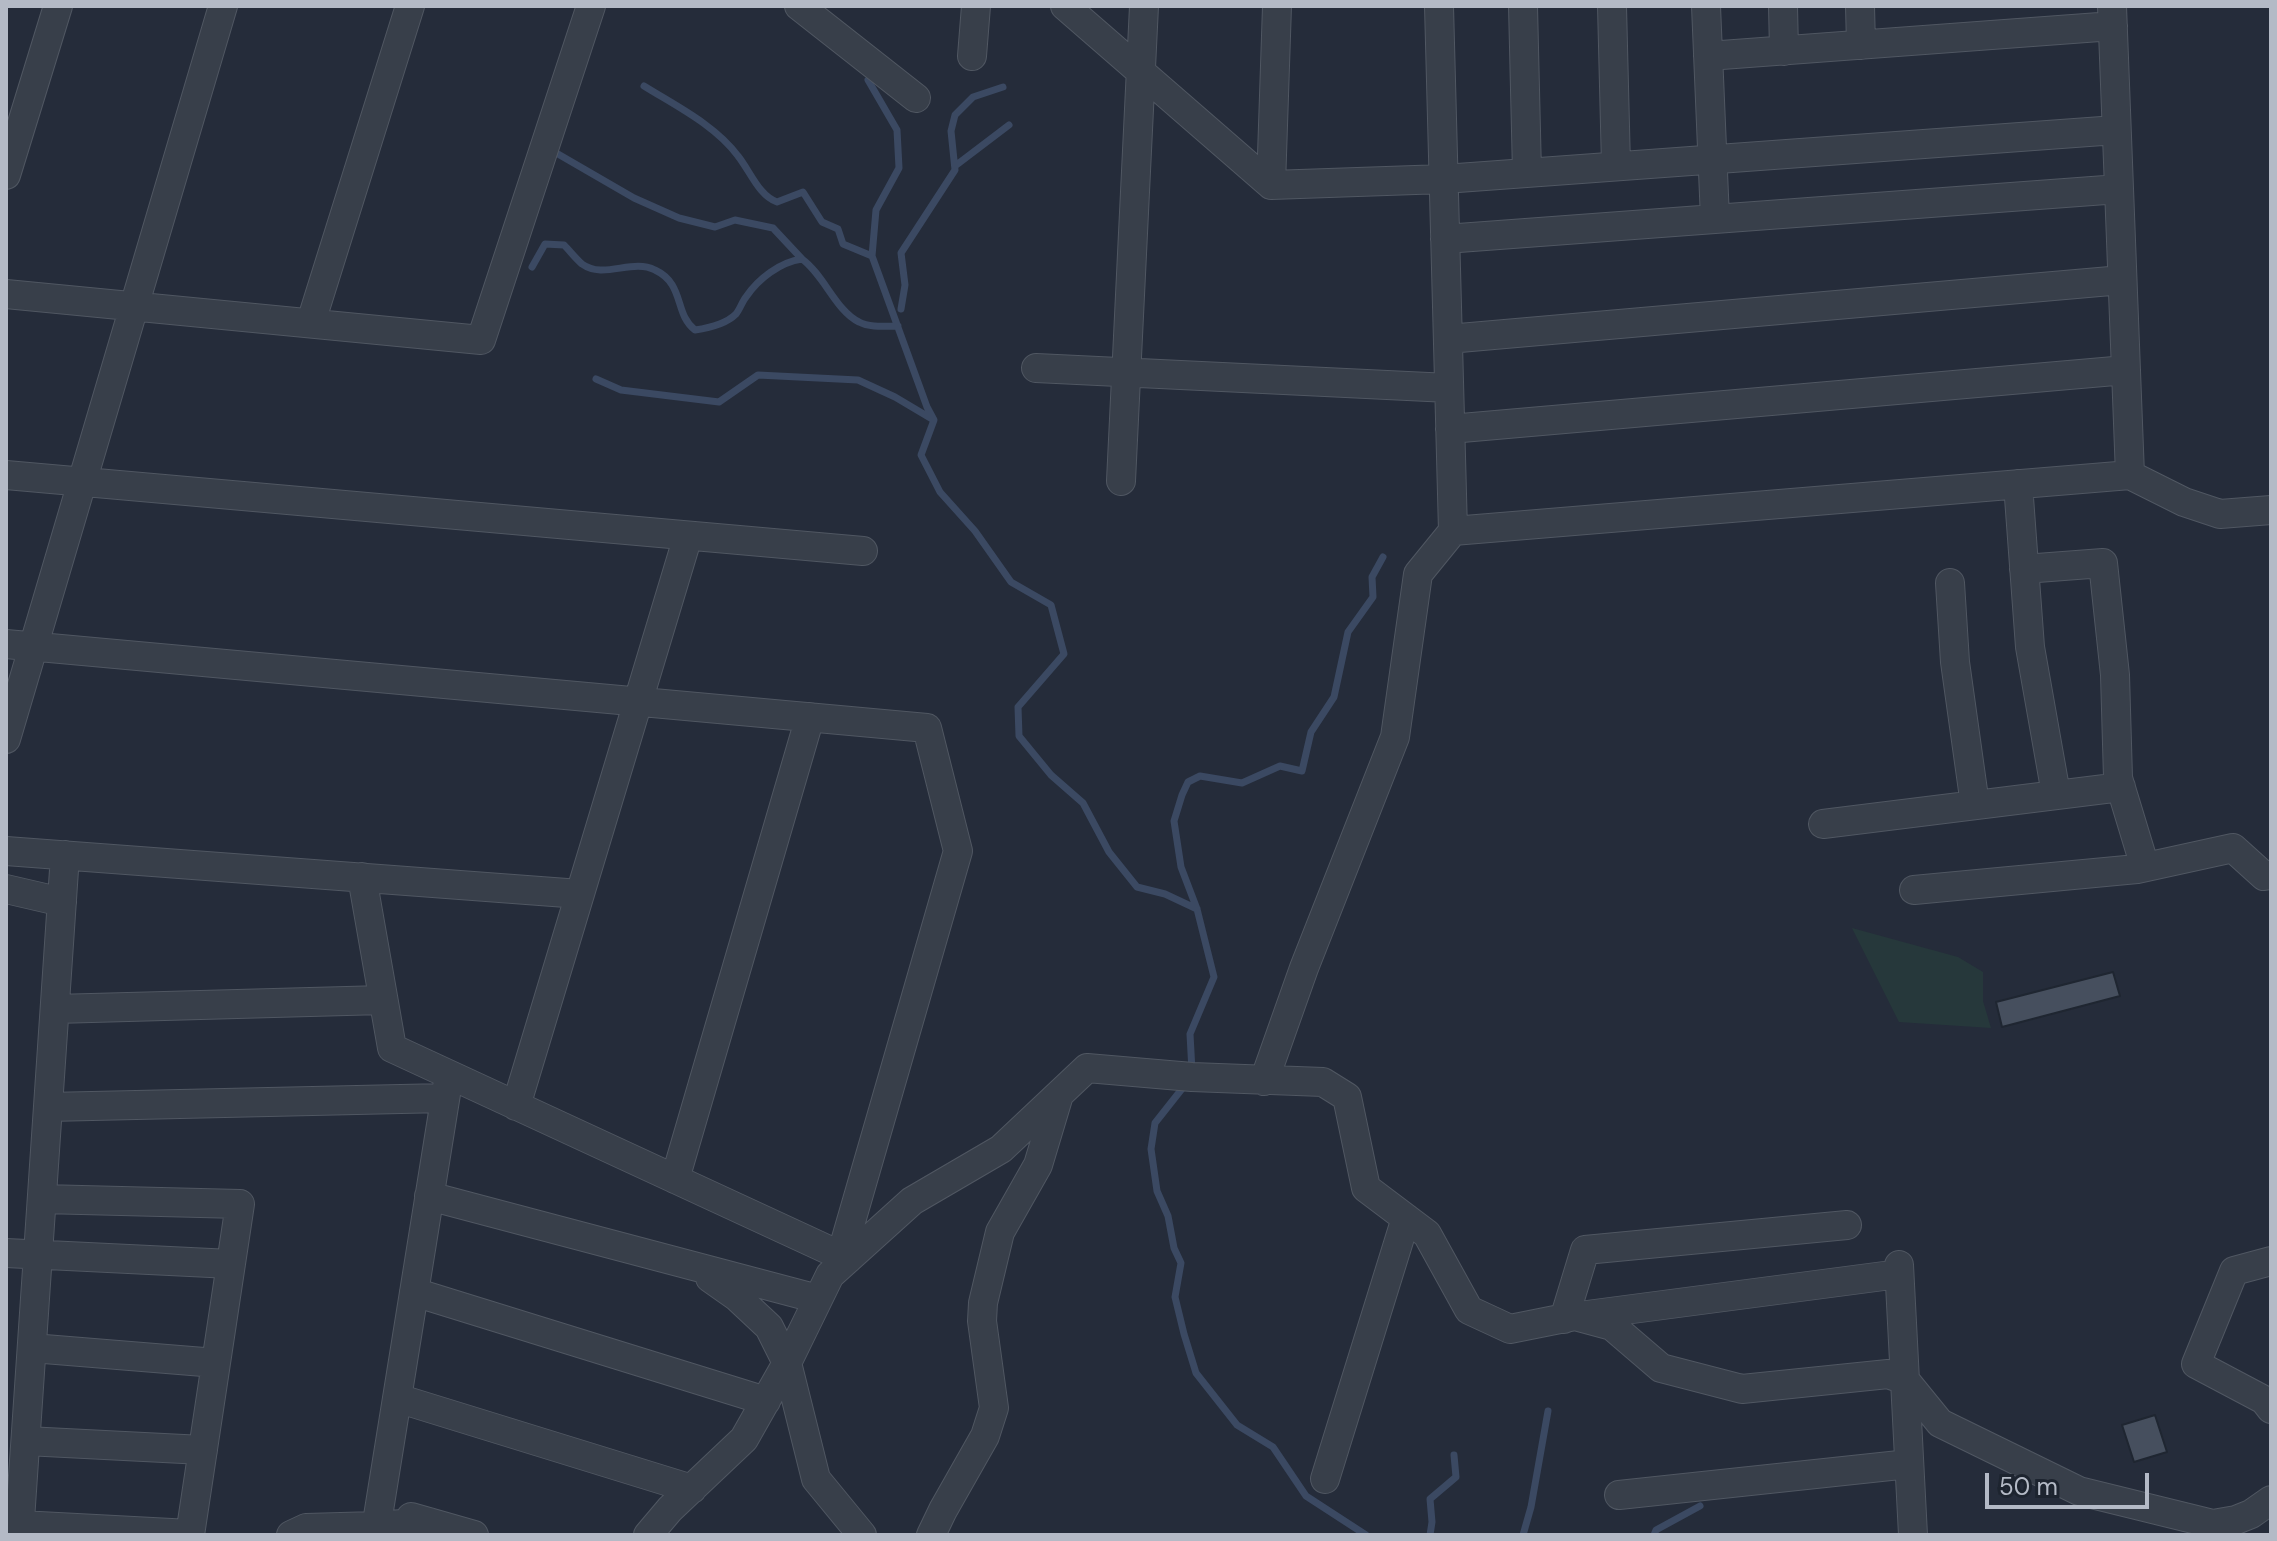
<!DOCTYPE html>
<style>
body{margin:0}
#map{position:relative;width:2277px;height:1541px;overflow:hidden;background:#252c3a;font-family:"DM Sans",sans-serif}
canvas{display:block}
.frame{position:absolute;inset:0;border:8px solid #b4bac6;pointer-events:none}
.scale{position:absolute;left:1985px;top:1473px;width:164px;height:36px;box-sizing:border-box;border:4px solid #b4bac6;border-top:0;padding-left:10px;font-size:24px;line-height:28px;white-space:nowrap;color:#b4bac6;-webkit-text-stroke:6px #1d242f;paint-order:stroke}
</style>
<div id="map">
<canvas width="2277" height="1541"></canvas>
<div class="frame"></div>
<div class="scale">50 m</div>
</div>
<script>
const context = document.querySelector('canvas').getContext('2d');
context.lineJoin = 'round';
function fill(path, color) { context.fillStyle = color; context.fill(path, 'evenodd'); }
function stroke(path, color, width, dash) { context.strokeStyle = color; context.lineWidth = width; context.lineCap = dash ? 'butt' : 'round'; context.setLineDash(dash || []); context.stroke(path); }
const green = new Path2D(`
 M1852 928 1958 957 1983 972V1001L1991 1028 1899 1022Z`);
const stream = new Path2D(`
 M868 80 897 130 899 168 876 210 872 256
 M644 86C676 106 715 125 738 156 750 171 759 196 777 202L803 192 822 222 838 229 843 244 872 256 927 407 934 420 921 455 940 492 975 531 1011 582 1051 605 1064 654 1018 707 1019 736 1051 775 1083 803 1109 852 1137 887 1165 894 1197 909
 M558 154 634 198 679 218 715 227 735 220 773 228 802 259
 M955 166 1009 125
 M532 267 545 244 564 245C570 251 576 259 582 264 604 280 632 258 655 270 685 284 674 314 695 330 709 328 726 324 736 314 740 309 742 302 746 297 758 279 780 262 802 259 824 275 836 311 859 322 870 328 886 326 898 326
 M901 309 905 285 901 253 955 170 951 131 955 115 973 97 1003 87
 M596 379 621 390 719 402 758 375 858 380 895 397 932 419
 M1192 1071 1190 1034 1214 977 1197 909 1181 867 1174 821 1182 795 1188 782 1200 776 1242 783 1280 766 1302 771 1311 732 1334 697 1348 632 1373 597 1372 577 1383 557
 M1185 1085 1155 1123 1151 1149 1157 1191 1168 1216 1174 1248 1181 1263 1175 1297 1184 1334 1196 1373 1237 1425 1273 1447 1306 1496 1366 1535
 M1430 1535 1432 1522 1430 1499 1456 1477 1454 1455
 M1523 1535 1531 1507 1548 1411
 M1654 1535 1656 1530 1700 1506`);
const building = new Path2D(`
 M2113 972 2120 996 2002 1027 1996 1002Z
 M2155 1415 2167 1452 2134 1462 2122 1425Z`);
const minor = new Path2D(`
 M799 6 916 98
 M1065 6 1271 185 1444 179 2116 130
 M1523 6 1527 173
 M1612 6 1616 166
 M1706 6 1715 219
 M1783 6 1784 51
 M1860 6 1861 45
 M2112 6 2130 475
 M972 56 976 6
 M1708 56 2113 26
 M6 175 58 6
 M1271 185 1277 6
 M1445 239 2119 189
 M6 294 481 340 591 6
 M311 322 410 6
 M1448 339 2122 280
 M1036 368 1449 388
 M1450 429 2126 370
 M6 475 863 551
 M1121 481 1144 6
 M2018 484 2030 647 2056 794
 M1453 531 2130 475 2184 502 2220 514 2271 510
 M2024 569 2103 563 2115 675 2118 778 2145 867
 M1950 583 1955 662 1975 805
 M6 644 927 728 958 851 841 1256
 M6 739 223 6
 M1823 824 2121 787
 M6 851 580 894
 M362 877 392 1048 848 1259
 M6 889 62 902
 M1914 890 2137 869 2233 848 2264 876 2271 875
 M55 1009 383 1000
 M1264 1081 1304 968 1395 737 1418 574 1453 531 1439 6
 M516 1106 688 536
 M48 1107 445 1098
 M675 1179 810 717
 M429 1196 818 1299
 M42 1199 240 1204 190 1535
 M6 1253 231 1264
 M2271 1261 2234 1271 2196 1364 2264 1400 2271 1409
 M1899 1265 1913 1535
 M710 1278 737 1297 769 1327 787 1363 816 1479 862 1535
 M414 1292 766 1401
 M1587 1315 1899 1274
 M1564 1319 1585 1250 1847 1225
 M32 1348 216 1363
 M397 1398 692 1489
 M26 1441 203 1450
 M1325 1479 1406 1218
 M1619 1495 1909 1464
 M411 1517 474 1535
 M20 1525 190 1534
 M19 1535 65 855
 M291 1535 306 1528 376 1526 429 1522
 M375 1535 449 1075
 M648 1535 670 1509 744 1439 787 1363 830 1275 912 1201 1001 1149 1087 1068 1192 1077 1323 1082 1347 1097 1366 1188 1427 1234 1469 1310 1510 1329 1575 1316 1612 1326 1661 1368 1742 1389 1888 1374 1905 1380 1940 1423 2079 1491 2213 1524 2236 1520 2251 1514 2271 1500
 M931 1535 943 1510 985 1436 994 1408 982 1321 983 1303 1000 1232 1038 1165 1059 1095`);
fill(green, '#26383b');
stroke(stream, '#3b4962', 7);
fill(building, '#464f5e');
stroke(building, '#1f2631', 2);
stroke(minor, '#505762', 30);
stroke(minor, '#383f4a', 28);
</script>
